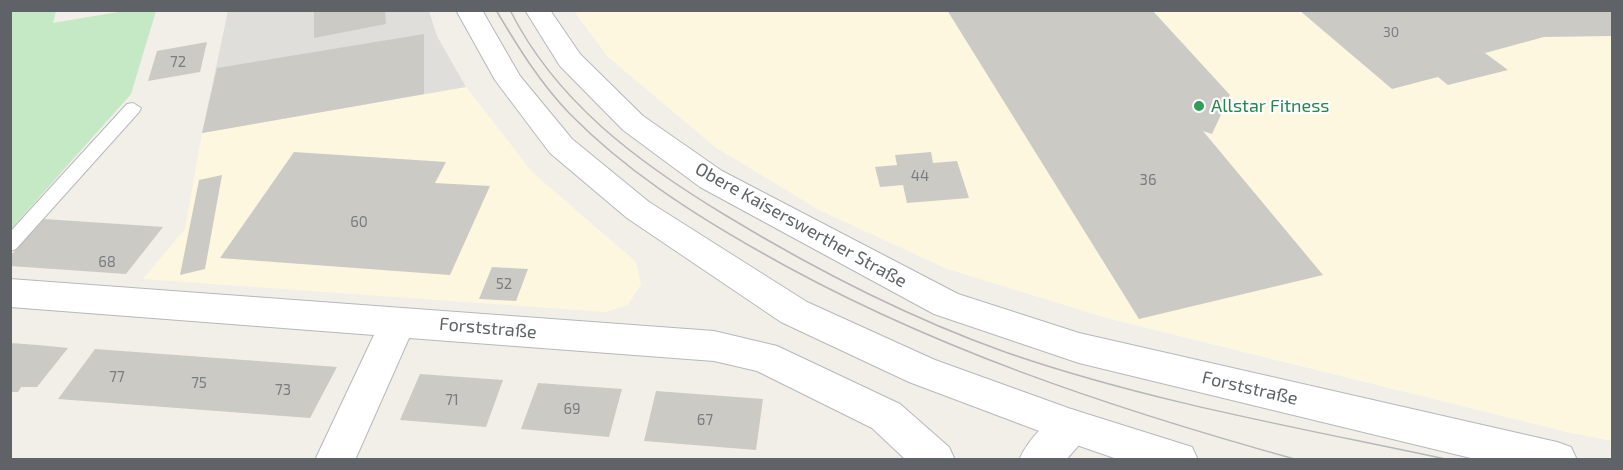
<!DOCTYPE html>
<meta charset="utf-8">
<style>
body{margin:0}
#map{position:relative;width:1623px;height:470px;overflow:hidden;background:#f1efe8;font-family:"Exo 2",sans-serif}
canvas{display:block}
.frame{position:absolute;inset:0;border:12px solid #5f6368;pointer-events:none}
</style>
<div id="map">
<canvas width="1623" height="470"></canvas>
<div class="frame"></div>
</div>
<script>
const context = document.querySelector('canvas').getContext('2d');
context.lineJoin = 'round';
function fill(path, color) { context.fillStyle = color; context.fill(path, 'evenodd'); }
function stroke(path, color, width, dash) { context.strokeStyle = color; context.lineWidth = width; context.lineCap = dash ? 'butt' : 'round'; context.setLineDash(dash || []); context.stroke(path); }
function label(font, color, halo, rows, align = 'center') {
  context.font = font + ' "Exo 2",sans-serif'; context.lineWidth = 4.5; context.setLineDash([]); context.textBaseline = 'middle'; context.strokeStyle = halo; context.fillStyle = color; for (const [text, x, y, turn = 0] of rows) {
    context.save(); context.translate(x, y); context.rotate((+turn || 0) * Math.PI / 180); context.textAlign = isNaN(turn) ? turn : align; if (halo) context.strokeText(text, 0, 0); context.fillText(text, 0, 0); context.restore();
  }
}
const commercial = new Path2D(`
 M574 11H1612V441L1571 433 1110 319 947 269 819 210 715 147 608 57Z
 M466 87 532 172 636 262 641 284 628 305 606 312 143 279 185 229 202 133Z`);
const industrial = new Path2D(`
 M228 11H429L437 36 466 87 202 133Z`);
const green = new Path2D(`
 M11 10 56 11 53 23 124 11H156L131 94 11 229Z`);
const building = new Path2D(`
 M314 10H385L386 24 314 38Z
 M947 10H1152L1230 95 1212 134 1203 131 1323 275 1139 319Z
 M1299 10H1612V36L1544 37 1485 53 1508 70 1448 85 1438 77 1392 89Z
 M424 34V94L202 133 217 68Z
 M207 42 200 72 148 81 157 51Z
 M294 152 446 162 435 183 490 186 450 275 220 258Z
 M931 152 933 163 957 161 969 198 907 203 903 185 880 187 875 167 897 165 895 155Z
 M222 175 205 269 180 275 199 180Z
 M44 219 149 226 163 227 126 274 10 266V256Z
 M492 267 528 269 516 301 479 299Z
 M10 343 38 345 68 348 37 387H21L18 392H10Z
 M95 349 258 361 337 367 310 418 58 399Z
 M420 374 503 380 486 427 400 420Z
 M538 383 622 389 609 437 521 429Z
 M656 391 763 399 756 450 644 441Z`);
const service = new Path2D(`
 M133 103 141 108 139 112 16 249 10 251V232L127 104Z`);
const minor = new Path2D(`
 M10 279 714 331 777 346 900 404 949 447 955 460H906L872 428 757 371 714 361 409 338 355 460H315L374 335 10 307Z
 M1071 409 1085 414 1091 426 1085 438 1066 460H1019C1029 438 1049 417 1071 409Z`);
const tertiary = new Path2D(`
 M456 10H482L520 76 572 139 649 202 807 302 935 360 1071 409 1192 447 1198 460H1120L1071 443 909 382 781 322 627 218 550 153 495 80Z
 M525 10H550L580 54 643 116 722 171 958 294 1079 333 1557 442 1571 447 1577 460H1479L1079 363 934 314 700 187 623 130 560 66Z`);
const tram = new Path2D(`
 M496 10C518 47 540 83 570 114 624 169 690 212 757 250 926 347 1111 408 1298 460
 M510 10C556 102 639 163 725 215 814 269 907 317 1005 352 1149 402 1301 428 1450 460`);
const markers = [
 [1199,106,6,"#2e9e5b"]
];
const farNumbernames = [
 ["30",1391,32]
];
const numberNames = [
 ["72",178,62],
 ["44",920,176],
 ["36",1148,180],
 ["60",359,222],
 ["68",107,262],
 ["52",504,284],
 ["77",117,377],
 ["75",199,383],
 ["73",283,390],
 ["71",452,400],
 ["69",572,409],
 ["67",705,420]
];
const leisureNames = [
 ["Allstar Fitness",1211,106]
];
const streetNames = [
 ["Obere Kaiserswerther Straße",801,225,29],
 ["Forststraße",488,328,5],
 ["Forststraße",1250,388,13]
];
fill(commercial, '#fef7e0');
fill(industrial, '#e0deda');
fill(green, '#c5e8c5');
fill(building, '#cccac5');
stroke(service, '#b5b8bc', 2);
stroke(minor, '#b5b8bc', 2);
stroke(tertiary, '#b5b8bc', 2);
fill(service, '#fff');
fill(minor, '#fff');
fill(tertiary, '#fff');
stroke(tram, '#b6b7b8', 1.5);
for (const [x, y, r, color] of markers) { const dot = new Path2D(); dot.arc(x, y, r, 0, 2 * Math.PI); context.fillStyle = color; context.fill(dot); stroke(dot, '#fff', 2); }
label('14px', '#7a7d7f', null, farNumbernames);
label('15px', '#7a7d7f', null, numberNames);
label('18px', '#27864d', '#fff', leisureNames, 'left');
label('18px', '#5f6368', '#fff', streetNames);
</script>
